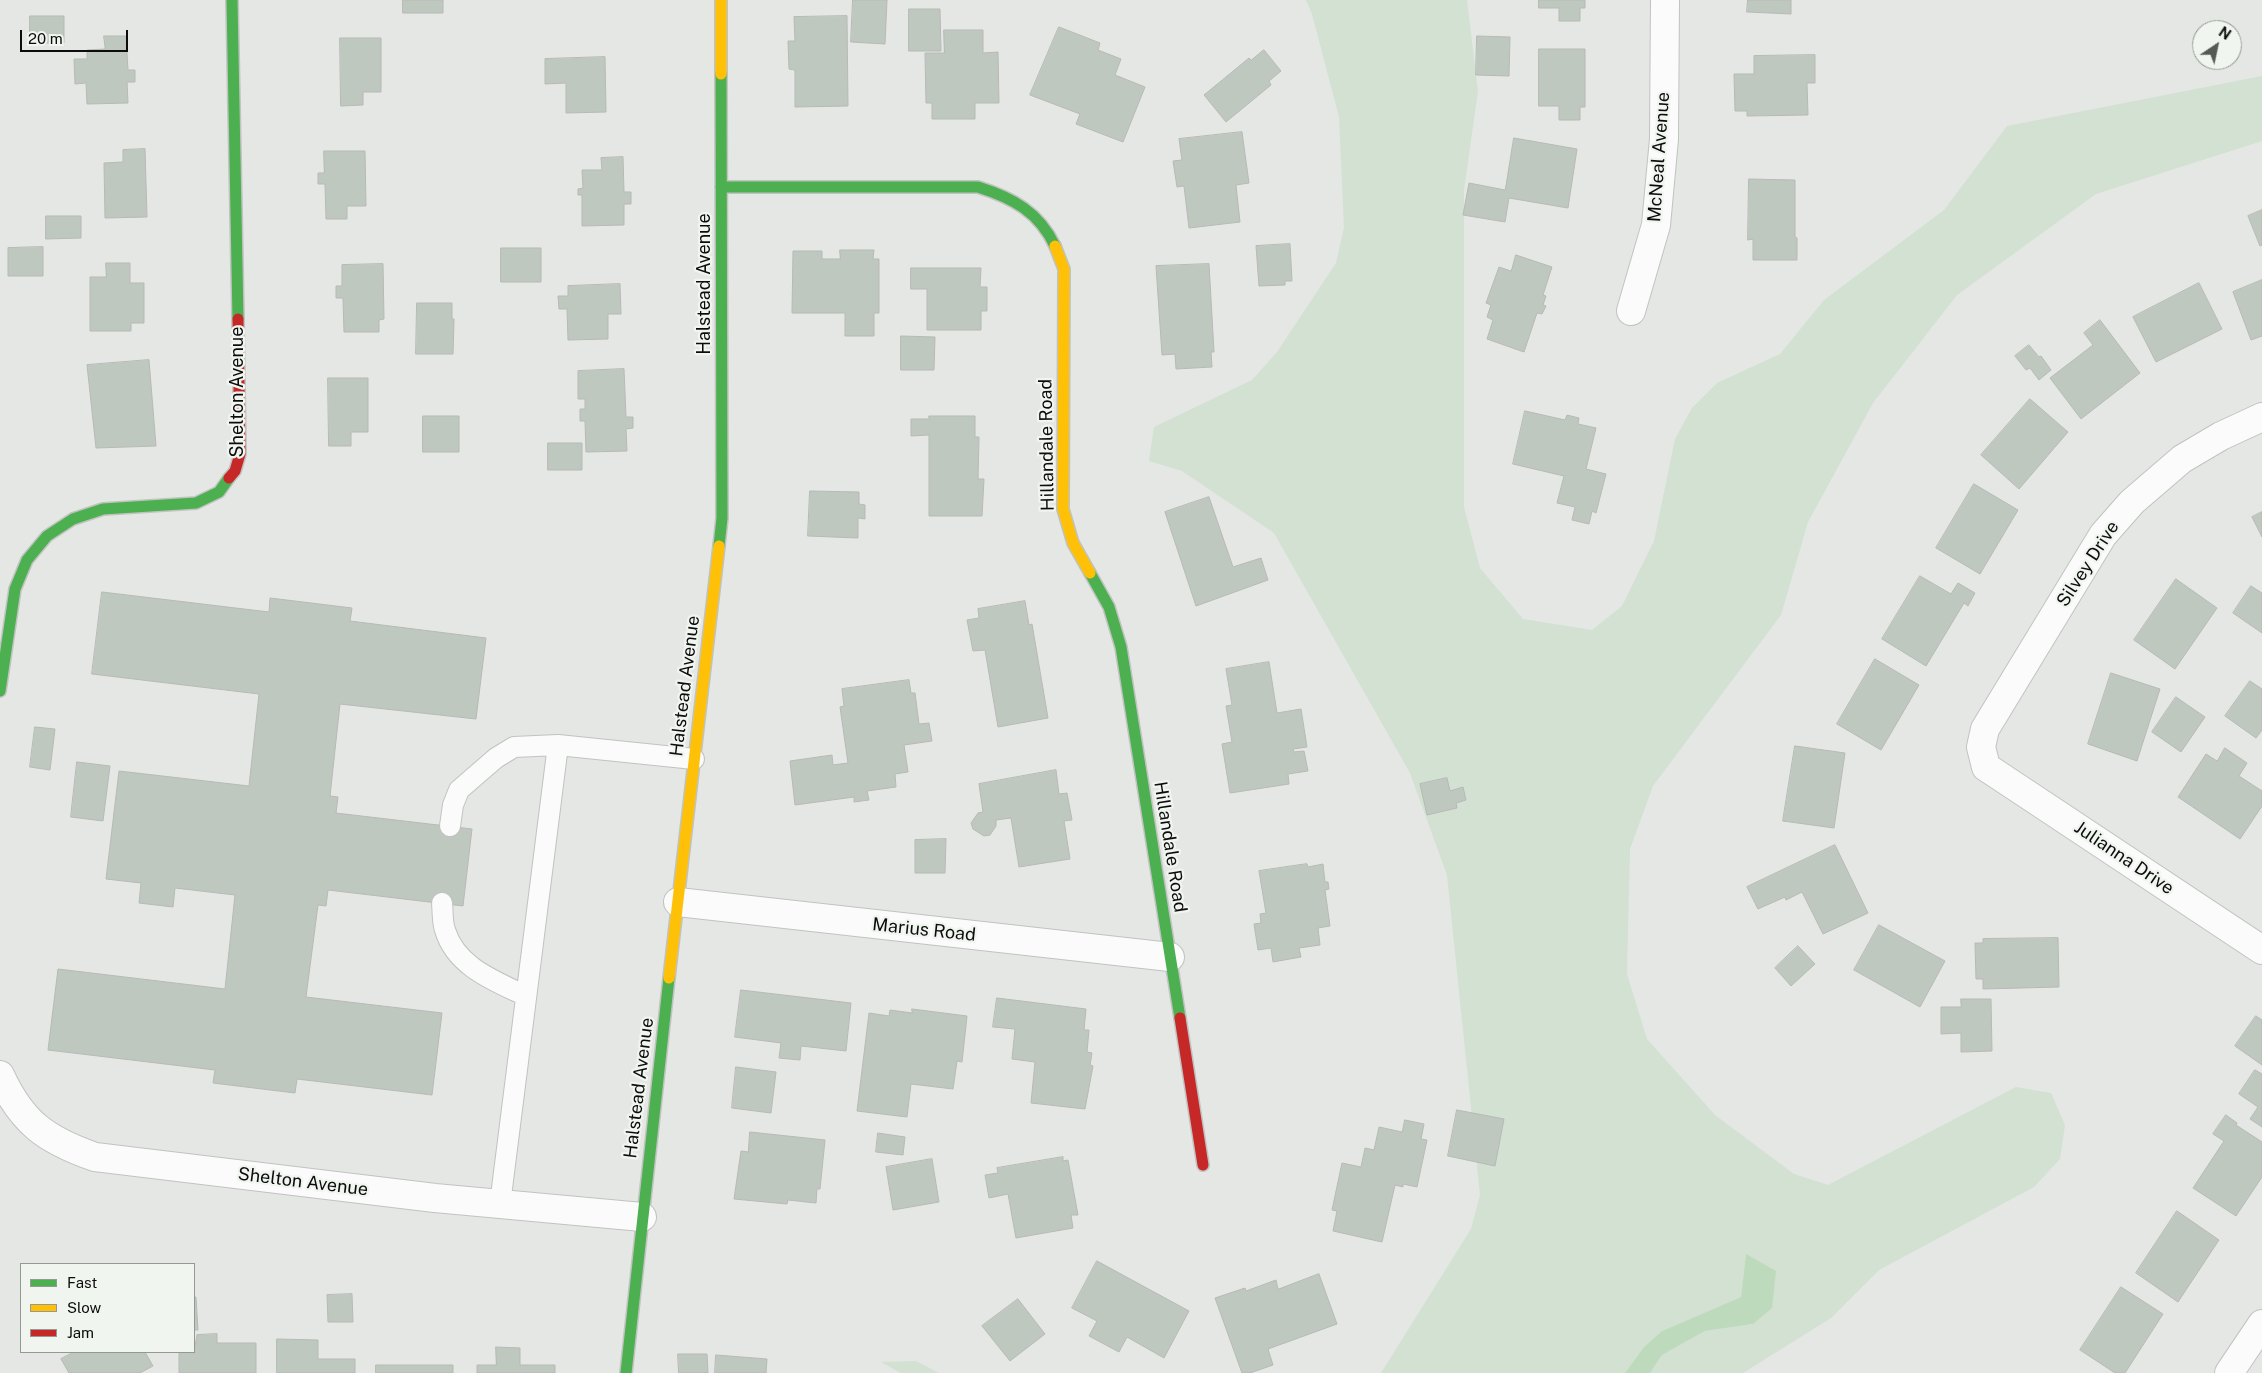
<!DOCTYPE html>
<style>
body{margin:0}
#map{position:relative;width:2262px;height:1373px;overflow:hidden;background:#e4e7e4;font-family:"Public Sans",sans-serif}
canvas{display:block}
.legend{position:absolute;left:20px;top:1263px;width:175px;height:90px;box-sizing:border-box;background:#f1f5f0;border:1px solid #959894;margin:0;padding:6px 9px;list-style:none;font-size:15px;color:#0b0c0b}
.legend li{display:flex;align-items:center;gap:10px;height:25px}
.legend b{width:25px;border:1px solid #959894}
.north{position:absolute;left:2192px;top:20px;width:50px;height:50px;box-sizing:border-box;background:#f1f5f0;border:1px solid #959894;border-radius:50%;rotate:34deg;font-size:14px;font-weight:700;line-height:20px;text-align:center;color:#0b0c0b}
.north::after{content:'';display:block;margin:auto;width:18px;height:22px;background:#575957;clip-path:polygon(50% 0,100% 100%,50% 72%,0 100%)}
.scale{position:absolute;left:20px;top:30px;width:108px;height:22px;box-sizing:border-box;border:2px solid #0b0c0b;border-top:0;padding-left:6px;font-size:15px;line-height:18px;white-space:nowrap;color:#0b0c0b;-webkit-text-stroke:4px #f1f5f0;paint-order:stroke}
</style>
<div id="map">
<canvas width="2262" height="1373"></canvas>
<ul class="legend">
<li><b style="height:6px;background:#4caf50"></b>Fast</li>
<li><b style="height:6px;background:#ffc107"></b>Slow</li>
<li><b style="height:6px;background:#c62828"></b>Jam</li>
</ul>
<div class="north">N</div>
<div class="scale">20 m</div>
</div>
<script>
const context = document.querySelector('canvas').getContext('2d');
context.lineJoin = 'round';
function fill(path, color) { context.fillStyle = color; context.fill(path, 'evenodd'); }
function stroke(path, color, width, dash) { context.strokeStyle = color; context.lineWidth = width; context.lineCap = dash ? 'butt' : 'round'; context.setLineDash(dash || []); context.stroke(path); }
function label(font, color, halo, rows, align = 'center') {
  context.font = font + ' "Public Sans",sans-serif'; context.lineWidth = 4.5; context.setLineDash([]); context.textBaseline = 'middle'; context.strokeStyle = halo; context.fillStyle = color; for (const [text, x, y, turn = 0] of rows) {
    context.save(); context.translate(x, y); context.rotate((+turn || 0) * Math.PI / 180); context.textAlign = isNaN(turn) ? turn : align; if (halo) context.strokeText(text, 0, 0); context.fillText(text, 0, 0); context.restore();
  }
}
const green = new Path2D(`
 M1306 0H1467L1478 91 1464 190V507L1480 568 1523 619 1592 630 1622 606 1654 541 1675 439 1692 408 1717 383 1780 354 1824 300 1944 210 2007 126 2262 76V141L2096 194 1957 295 1873 403 1808 522 1781 615 1653 786 1630 849 1627 974 1647 1039 1715 1115 1794 1174 1828 1185 2016 1087 2051 1093 2065 1125 2060 1159 2034 1187 1879 1270 1831 1318 1743 1373H1650L1662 1355 1705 1331 1753 1324 1746 1254 1741 1297 1662 1331 1644 1347 1625 1373H1381L1471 1229 1480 1195 1447 875 1410 773 1274 533 1182 471 1149 461 1154 427 1252 380 1277 352 1336 263 1344 228 1339 117 1312 14Z
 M916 1361 939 1373H901L881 1362Z`);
const water = new Path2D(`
 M1746 1254 1776 1271 1772 1308 1753 1324 1705 1331 1662 1355 1650 1373H1625L1644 1347 1662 1331 1741 1297Z`);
const building = new Path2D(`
 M403 0H443V13H403Z
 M853 0H887L885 44 851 42Z
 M1539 0H1585V8H1580V21H1559V8H1539Z
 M1748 0H1791V14L1747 12Z
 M909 9H940L941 51H909Z
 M30 16H64V43H30Z
 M847 16 848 106 795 107V70L789 69 788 41H795L794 17Z
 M1059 27 1100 43 1098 50 1121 59 1115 75 1145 87 1123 142 1076 124 1080 114 1030 95Z
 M944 30H983V53L998 52 999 103H975V119H932V103H926L925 53H944Z
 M104 36H126L128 70H135V82H127L128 103 87 104 86 83 75 84 74 59H87V50L105 49Z
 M1477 36 1510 37 1509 76 1476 75Z
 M340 38H381V92H363V105L341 106Z
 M1539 49H1585V107H1580V120H1559V106H1539Z
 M1264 50 1281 71 1269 81 1271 85 1226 122 1204 95 1249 58 1251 60Z
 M1815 55V83H1807L1808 115 1747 116V111H1735L1734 74H1754V56Z
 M605 57 606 112 566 113V83L545 84V59Z
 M1242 132 1249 183 1236 185 1240 222 1189 228 1184 186 1177 187 1173 161 1182 160 1179 139Z
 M1514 138 1577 149 1568 208 1509 198 1505 222 1463 215 1469 183 1505 190Z
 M145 149 147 217 105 218 104 163 123 162V150Z
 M324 151H365L366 206H347V219H326L325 184H318V173H324Z
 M623 157 624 192H631V204H624V225L582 226V195H578V189L583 188 582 170H602L601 158Z
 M1749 179 1795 180V237L1797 238V260H1753V239L1748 240Z
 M2262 210V245L2260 246 2248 216Z
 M46 216H81V238L46 239Z
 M1290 244 1292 281H1285V285L1259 286 1256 246Z
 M43 247V276H8V248Z
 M501 248H541V282H501Z
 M840 250H874L873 259H879V313H874V336H845V313H792L793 251H822V259H840Z
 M1516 255 1552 267 1543 295 1546 296 1543 305 1546 306 1542 314 1537 313 1524 352 1487 339 1493 320 1487 317 1491 305 1486 303 1499 267 1511 271Z
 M106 263H130V283H144V323H131V331H90V277H106Z
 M383 264 384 319 379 320V332H344L343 298H336V286H342V265Z
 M1209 264 1214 352H1211L1212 367 1176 369 1175 354 1162 355 1156 266Z
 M911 268H981L980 287H987V311H981V330H927V289H911Z
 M2262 280V336L2251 340 2233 292Z
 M2199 283 2222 329 2156 362 2133 317Z
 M620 284 621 314H608V339L568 340 567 309H559L558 296H568V286Z
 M417 303H452V319H454L453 354H416Z
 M2100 320 2140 373 2081 419 2050 378 2093 345 2084 333Z
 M901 336 935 337 934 370H901Z
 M2029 345 2039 357 2041 356 2051 370 2039 380 2030 368 2026 370 2015 356Z
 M149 360 156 446 96 448 87 365Z
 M624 369 626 417H633V428L626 429 627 451 586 452 585 421H580V409H585V399H578V371Z
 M328 378H368V432H351V446H329Z
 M2030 399 2068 432 2019 489 1981 455Z
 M1525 411 1565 420 1567 415 1579 418 1578 424 1596 428 1586 469 1606 474 1596 513 1592 511 1589 524 1572 520 1575 507 1557 503 1564 476 1513 464Z
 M423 416H459V452H423Z
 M929 416H975V437H979L978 479H984L982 516H929V435L911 436V419H929Z
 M548 443H582V470H548Z
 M1974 484 2018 510 1980 574 1936 548Z
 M810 491 859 492V504L865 505V519L858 518V538L808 536Z
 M1209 497 1233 567 1261 558 1268 580 1196 606 1165 512Z
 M2262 512V537L2252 517Z
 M1920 576 1951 594 1958 583 1975 593 1968 606 1964 603 1926 666 1882 639Z
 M2176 579 2217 608 2175 669 2134 640Z
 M2251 586 2262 593V633L2233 613Z
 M102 592 269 612 270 598 352 608 350 621 486 638 476 719 340 704 330 796 338 797 336 813 472 829 463 906 328 890 326 906 318 905 306 997 442 1013 432 1095 297 1079 295 1093 213 1083 215 1070 48 1050 58 969 225 989 235 895 175 888 173 907 139 903 141 883 106 879 119 771 249 786 259 694 92 674Z
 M1025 601 1029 625 1032 624 1048 718 998 727 985 650 973 651 967 620 979 618 978 609Z
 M1875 659 1919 685 1881 750 1837 724Z
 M1269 662 1277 713 1301 709 1307 747 1293 749 1294 752 1304 751 1308 771 1288 774 1289 784 1230 793 1222 744 1232 742 1226 706 1232 705 1226 669Z
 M2111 673 2160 689 2137 761 2088 744Z
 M909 680 911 693H915L919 724 929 723 932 741 904 745 908 772 895 774 896 787 867 791 869 800 854 802V797L795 805 790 761 832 755 833 765 848 763 840 707 844 706 842 689Z
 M2250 681 2262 689V730L2256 738 2225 716Z
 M2176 697 2205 717 2181 752 2152 732Z
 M35 727 55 729 50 770 30 767Z
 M1795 746 1845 753 1834 828 1783 821Z
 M2225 748 2247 763 2239 776 2262 791V806L2240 839 2178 797 2206 754 2217 761Z
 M77 762 110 766 103 821 71 817Z
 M1056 770 1059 794 1067 793 1072 820 1064 821 1070 859 1019 867 1011 818 996 820V826L990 835 984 836 973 829 971 823 978 813 983 812 979 784Z
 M1447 778 1450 791 1463 787 1466 800 1456 803 1457 808 1427 815 1420 784Z
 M946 839 945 873H915V840Z
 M1835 845 1868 913 1823 934 1802 892 1786 900 1785 897 1758 909 1747 887Z
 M1307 864 1308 867 1323 864 1325 882H1328L1329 889 1325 890 1330 926 1318 928 1320 945 1299 948 1301 957 1273 962 1271 948 1258 950 1254 924 1261 923 1260 914 1266 913 1259 871Z
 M1879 925 1945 961 1920 1007 1854 970Z
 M2058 938 2059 987 1983 989V979H1976L1975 943H1983V939Z
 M1798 946 1815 964 1791 986 1775 968Z
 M741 990 851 1003 846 1051 801 1046 800 1060 779 1058 781 1043 735 1037Z
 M997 998 1086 1009 1084 1030H1089L1087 1052 1092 1053 1090 1065 1093 1066 1085 1109 1031 1103 1035 1062 1012 1059 1015 1029 993 1027Z
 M1961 999H1991L1992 1051 1961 1052V1033L1941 1034V1007H1961Z
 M912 1009 967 1016 962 1062 957 1061 953 1089 911 1084 907 1117 857 1111 869 1013 889 1016 890 1010 912 1013Z
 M2256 1016 2262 1020V1065L2235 1046Z
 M736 1067 776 1072 771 1113 732 1108Z
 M2255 1070 2262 1074V1127L2250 1119 2258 1107 2239 1094Z
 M1457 1110 1504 1119 1495 1166 1448 1156Z
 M2226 1115 2237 1123 2236 1125 2262 1142V1177L2236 1216 2193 1188 2224 1141 2213 1134Z
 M1405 1120 1424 1124 1421 1139 1427 1140 1417 1187 1403 1184V1187L1395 1185 1382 1242 1333 1231 1337 1211 1332 1210 1342 1163 1361 1167 1365 1148 1374 1150 1379 1127 1402 1132Z
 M750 1132 825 1140 820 1189H817L816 1203 788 1200 787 1204 734 1199 741 1151 748 1152Z
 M878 1133 905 1137 903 1155 876 1152Z
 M1063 1157V1161L1068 1160 1078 1215H1071L1073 1228 1016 1238 1008 1194 989 1198 985 1175 998 1173 997 1168Z
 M932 1159 939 1202 893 1210 886 1167Z
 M2177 1211 2219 1240 2178 1302 2136 1273Z
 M1097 1261 1189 1311 1164 1358 1127 1337 1119 1352 1089 1336 1097 1321 1072 1308Z
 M1319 1274 1337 1324 1268 1349 1273 1365 1250 1373H1242L1215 1298 1245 1288 1246 1291 1276 1280 1278 1289Z
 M2121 1287 2163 1314 2125 1373H2115L2080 1350Z
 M352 1294 353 1322H328L327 1295Z
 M194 1297H196L198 1330H194Z
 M1018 1299 1045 1334 1010 1361 982 1326Z
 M217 1334V1343H256V1373H179V1352H194L197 1335Z
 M277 1339 318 1340V1359H355V1373H277Z
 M496 1347 520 1348V1365H555V1373H477V1365H496Z
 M74 1352H145L153 1366 140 1373H69L61 1359Z
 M678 1354H707L708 1373H679Z
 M716 1355 767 1359 766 1373H715Z
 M376 1365H453V1373H376Z`);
const lane = new Path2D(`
 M450 826 453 805 459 790 496 758 514 747 558 745
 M442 903C443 912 442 922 445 930 456 967 495 981 526 996
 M500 1204 558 745 694 759`);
const street = new Path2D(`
 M1631 311 1656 225 1664 139 1665 0
 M2262 417 2221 436 2182 459 2132 502 2103 535 1985 729 1981 747 1986 767 2262 950
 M678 902 1170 957
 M0 1075C22 1123 46 1140 95 1157L435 1198 642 1217
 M2229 1373 2262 1324`);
const fast = new Path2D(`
 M232 0 238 319
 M721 187H978C1013 198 1039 212 1055 246
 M719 546 722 518 721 74
 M1090 573 1109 607 1121 647 1180 1018
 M0 691 15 589 27 560 47 536 73 519 103 509 196 503 219 492 229 478
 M626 1373 669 978`);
const slow = new Path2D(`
 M721 0V74
 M1055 246 1064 269 1063 509 1073 543 1090 573
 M669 978 719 546`);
const jam = new Path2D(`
 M229 478 235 471 240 454 238 319
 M1180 1018 1203 1165`);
const streetNames = [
 ["McNeal Avenue",1659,157,-86],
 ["Halstead Avenue",704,284,-90],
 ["Shelton Avenue",237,392,-90],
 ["Hillandale Road",1047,445,-91],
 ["Silvey Drive",2088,564,-57],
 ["Halstead Avenue",685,686,-83],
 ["Hillandale Road",1170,847,81],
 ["Julianna Drive",2124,858,34],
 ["Marius Road",924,930,6],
 ["Halstead Avenue",639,1088,-83],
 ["Shelton Avenue",303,1182,7]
];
fill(green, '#d2e1d2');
fill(water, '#bedabc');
fill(building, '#bfc8bf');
stroke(building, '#b7b9b7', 1);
stroke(lane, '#c1c3c1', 22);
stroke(street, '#c1c3c1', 30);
stroke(fast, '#c1c3c1', 14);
stroke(slow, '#c1c3c1', 14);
stroke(jam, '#c1c3c1', 14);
stroke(lane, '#fbfbfb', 20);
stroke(street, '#fbfbfb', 28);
stroke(fast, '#4caf50', 11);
stroke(slow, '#ffc107', 11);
stroke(jam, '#c62828', 11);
label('18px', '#0b0c0b', '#f1f5f0', streetNames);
</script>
